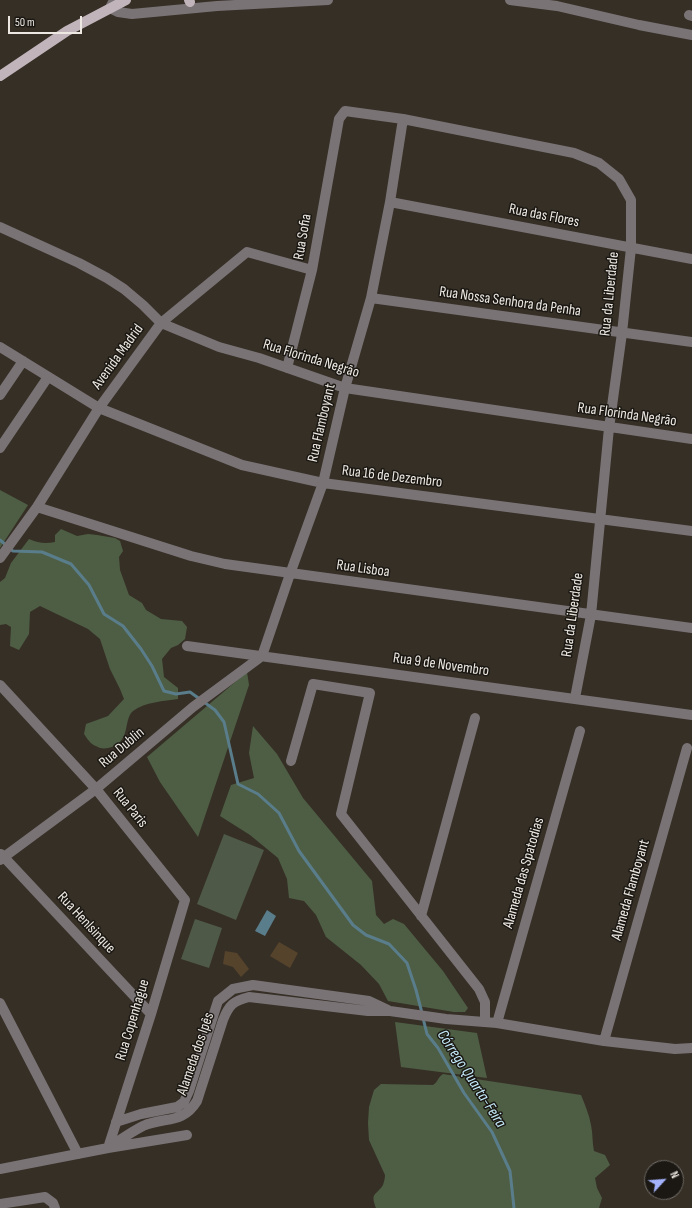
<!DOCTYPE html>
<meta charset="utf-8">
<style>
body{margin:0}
#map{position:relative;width:692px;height:1208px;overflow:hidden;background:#362f26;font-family:"Sofia Sans Condensed",sans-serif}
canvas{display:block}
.north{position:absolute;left:644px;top:1160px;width:40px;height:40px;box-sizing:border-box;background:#1b1813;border:1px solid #6f6b66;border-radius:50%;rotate:64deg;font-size:11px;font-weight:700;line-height:16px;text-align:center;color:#ede8e2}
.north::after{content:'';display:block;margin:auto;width:14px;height:18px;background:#a4b2fc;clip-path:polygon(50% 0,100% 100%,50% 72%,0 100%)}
.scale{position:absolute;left:8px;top:16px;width:74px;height:18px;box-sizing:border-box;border:2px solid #ede8e2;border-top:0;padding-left:5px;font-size:12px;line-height:14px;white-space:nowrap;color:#ede8e2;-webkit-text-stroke:3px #1b1813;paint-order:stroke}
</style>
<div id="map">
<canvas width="692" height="1208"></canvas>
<div class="north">N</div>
<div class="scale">50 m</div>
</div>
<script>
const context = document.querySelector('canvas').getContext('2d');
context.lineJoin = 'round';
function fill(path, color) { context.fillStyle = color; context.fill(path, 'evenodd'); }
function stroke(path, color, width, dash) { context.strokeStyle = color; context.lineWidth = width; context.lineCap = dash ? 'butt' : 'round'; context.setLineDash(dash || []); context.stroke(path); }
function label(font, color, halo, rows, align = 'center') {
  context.font = font + ' "Sofia Sans Condensed",sans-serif'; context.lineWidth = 3; context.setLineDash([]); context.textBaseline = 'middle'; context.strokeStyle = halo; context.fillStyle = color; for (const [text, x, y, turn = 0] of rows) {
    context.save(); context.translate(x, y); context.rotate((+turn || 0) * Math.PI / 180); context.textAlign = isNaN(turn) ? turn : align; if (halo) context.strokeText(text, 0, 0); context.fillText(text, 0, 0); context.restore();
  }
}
const green = new Path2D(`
 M224 834 264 850 236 920 197 904Z
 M195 919 222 928 209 968 181 959Z`);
const forest = new Path2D(`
 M0 490 28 505 0 548Z
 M61 529 77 536 88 534 97 535 115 538 120 541 123 551 119 557 120 570 129 595 142 603 146 610 161 619 182 621 187 627 185 639 178 645 171 648 162 659 164 677 178 688V699C164 701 145 702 133 711 123 720 131 740 112 747 108 748 105 749 100 748 91 744 90 743 84 734L86 724 108 716 124 699 120 689 110 669 100 639 88 629 40 606 30 612 29 634 19 650 10 646 11 627 6 624 0 625V582L5 578 11 563 29 539C38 543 45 544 55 542V535Z
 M247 672 249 685 198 837 160 782 147 757Z
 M253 726 277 754 303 798 372 881 376 915 384 924 393 919 404 924 443 971 468 1008 465 1012H454L388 1001 379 984 361 965 326 937 316 915 304 901 289 898 287 879 278 858 250 835 220 816 231 785 254 778 249 753Z
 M395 1022 477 1033 487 1078 401 1067Z
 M443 1074 581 1095C585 1105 589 1114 591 1125 593 1134 592 1142 594 1151L605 1155 610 1165 595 1178 597 1188 602 1198 599 1208H376C370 1192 376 1196 383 1185 384 1182 385 1178 385 1175L369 1140 368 1123 369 1107 374 1090 381 1084 433 1085C438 1082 438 1077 443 1074Z`);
const water = new Path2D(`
 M267 910 276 916 265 936 255 931Z`);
const stream = new Path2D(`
 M0 540 6 545
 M10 549 13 551 42 552 71 564 89 585 104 614 123 626 141 649 152 666 164 691 176 694 190 692 215 710 224 722 238 784 258 794 279 813 299 851 353 925 366 935 389 944 407 963 416 990 422 1013
 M423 1018 427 1034 438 1048 464 1093 492 1132 510 1171 514 1208`);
const building = new Path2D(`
 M279 942 298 953 290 968 270 956Z
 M225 951 237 953 249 969 241 977 233 967 223 964Z`);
const minor = new Path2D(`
 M114 0 110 8 118 12 132 14 217 6 328 0
 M510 0 557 6 639 25 692 35
 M689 15 692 16
 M390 202 692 259
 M0 227 79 263 107 278 124 289 143 305 161 323 219 347 259 358 345 388 692 439
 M371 298 692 342
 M0 347 99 408 242 465 323 483 692 531
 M287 368 312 270 339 119 345 111 403 119 574 153 599 163 619 179 631 200V248L622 333 609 428 591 615 575 698
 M0 395 23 361
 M0 448 48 377
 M37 507 191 556 225 564 692 628
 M0 558 37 507 99 408 161 323 247 252 312 270
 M187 646 692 715
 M262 656 290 574 323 483 345 388 371 298 390 202 403 119
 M0 685 96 789 185 900 151 1014 108 1148
 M291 761 313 684 370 693 341 814 479 989 485 1002V1022
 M1 854 151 1014
 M0 860 96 789 193 707 262 656
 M421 916 475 718
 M0 1003 78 1154
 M497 1023 580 731
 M604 1041 687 748
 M116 1122 141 1114 177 1107 184 1102 189 1091 218 1001 233 989 253 985 369 1001 388 1010
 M108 1148C120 1140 131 1132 143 1126 165 1116 182 1125 197 1101L223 1020C229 1005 233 1001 249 997L368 1011H390L446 1019 497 1023 604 1041 675 1049 692 1048
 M0 1169 108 1148 187 1135
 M0 1204 45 1197 53 1203 55 1208`);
const major = new Path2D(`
 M189 0 190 2
 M0 76 67 31 126 0`);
const streetNames = [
 ["Rua das Flores",544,216,11],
 ["Rua Sofia",303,237,-80],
 ["Rua da Liberdade",610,294,-84],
 ["Rua Nossa Senhora da Penha",510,302,8],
 ["Avenida Madrid",118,357,-54],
 ["Rua Florinda Negrão",311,359,17],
 ["Rua Florinda Negrão",627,415,8],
 ["Rua Flamboyant",322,423,-77],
 ["Rua 16 de Dezembro",392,477,7],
 ["Rua Lisboa",363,569,8],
 ["Rua da Liberdade",573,615,-82],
 ["Rua 9 de Novembro",441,665,8],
 ["Rua Dublin",122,748,-40],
 ["Rua Paris",130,808,51],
 ["Alameda das Spatodias",524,873,-74],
 ["Alameda Flamboyant",631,890,-74],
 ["Rua Henlsinque",86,923,47],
 ["Rua Copenhague",133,1020,-73],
 ["Alameda dos Ipês",196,1054,-71]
];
const waterNames = [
 ["Córrego Quarta-Feira",471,1079,57]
];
fill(green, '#4e5947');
fill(forest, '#4e5e44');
fill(water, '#5a7d8b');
stroke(stream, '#5a7d8b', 3);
fill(building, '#56432b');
stroke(minor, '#797376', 10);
stroke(major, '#c1b5bb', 10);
label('15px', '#ede8e2', '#1b1813', streetNames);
label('italic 16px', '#c4eafa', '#1b1813', waterNames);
</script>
